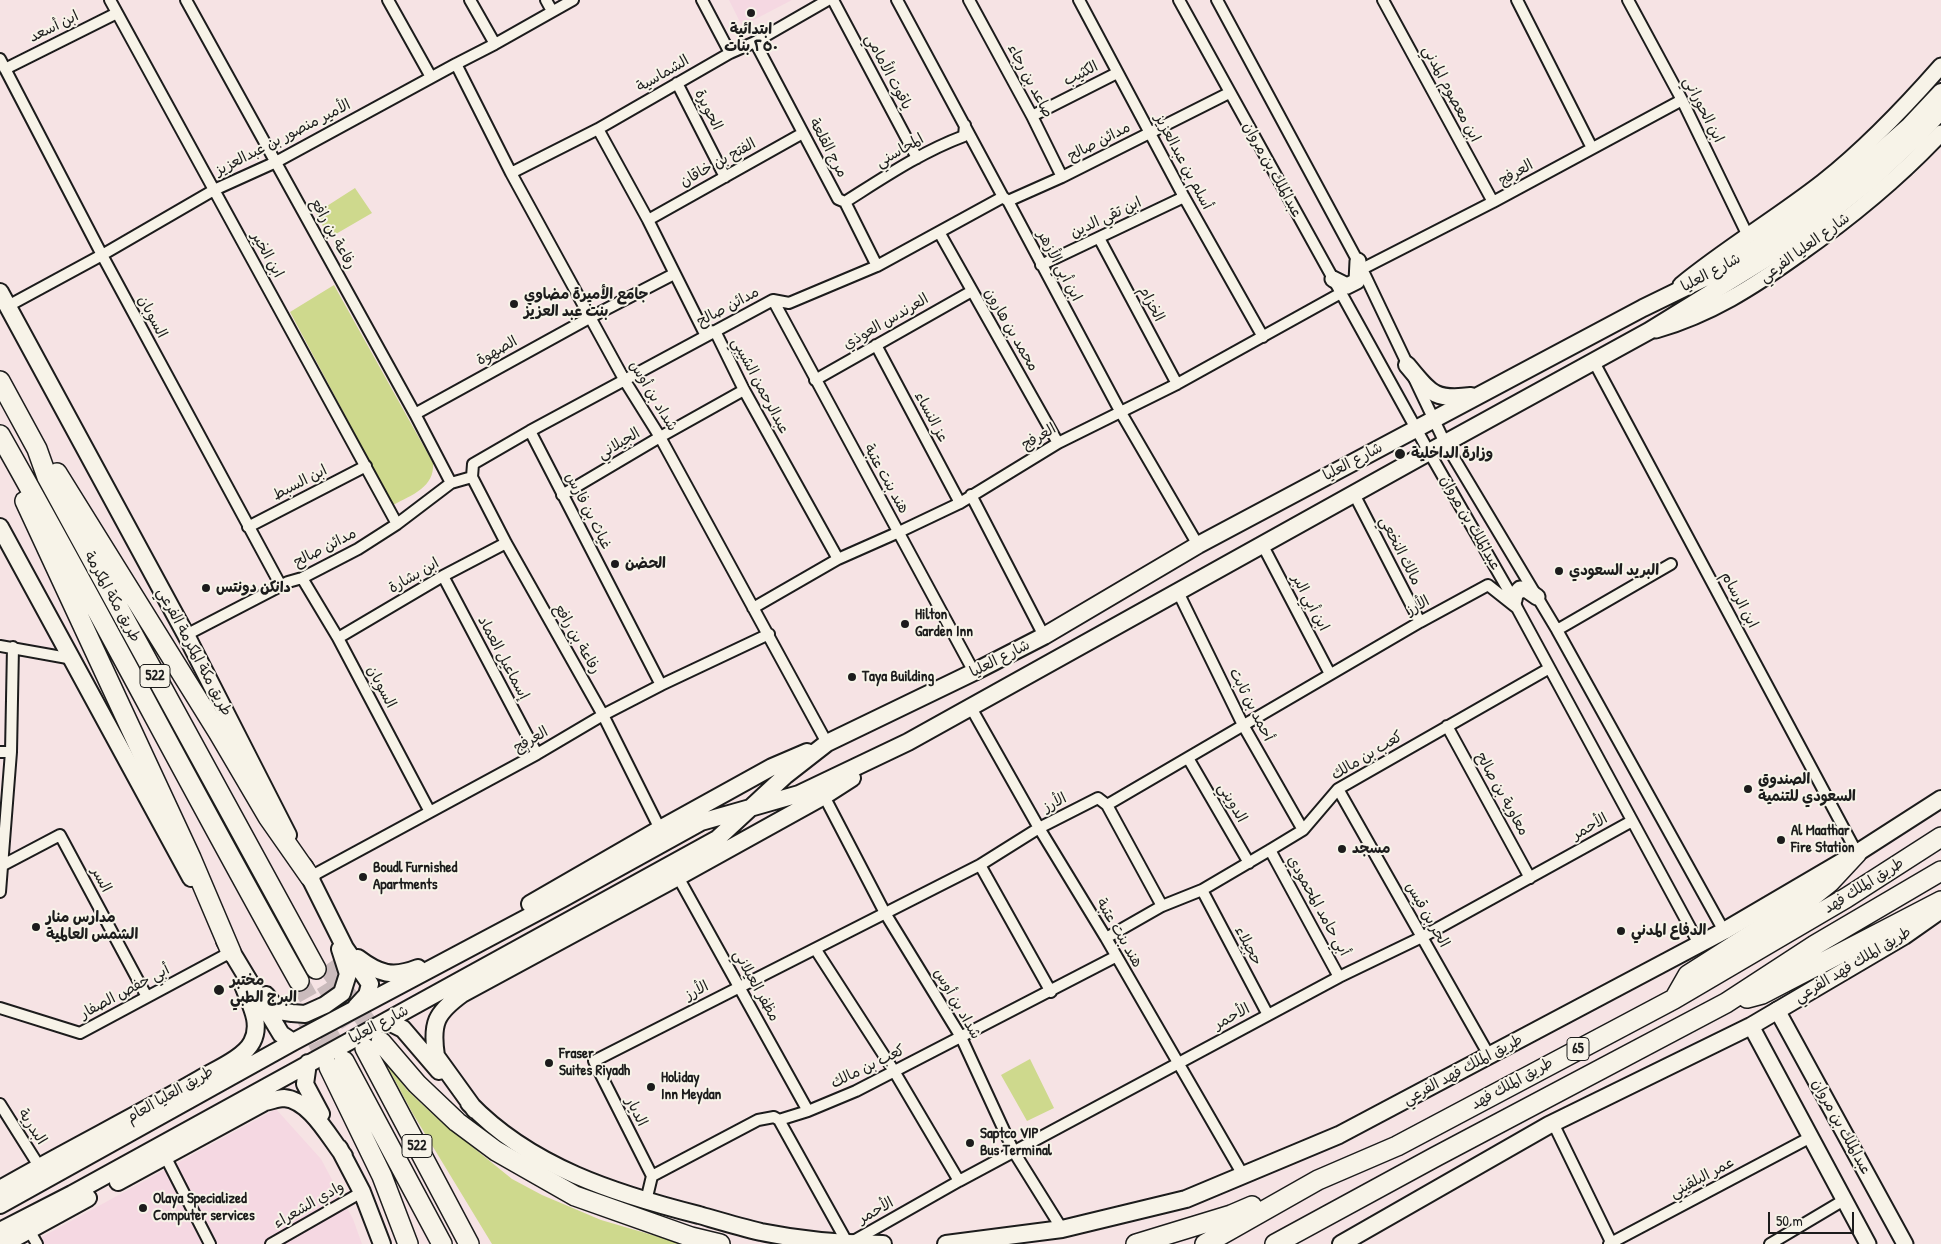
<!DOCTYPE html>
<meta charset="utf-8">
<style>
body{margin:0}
#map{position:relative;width:1941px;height:1244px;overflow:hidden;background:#f6e3e4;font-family:"Patrick Hand",sans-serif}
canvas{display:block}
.scale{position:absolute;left:1768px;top:1212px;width:86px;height:22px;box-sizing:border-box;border:2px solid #1c1c1c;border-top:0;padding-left:6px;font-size:15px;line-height:18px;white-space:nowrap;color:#1c1c1c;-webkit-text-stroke:4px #f7f3e8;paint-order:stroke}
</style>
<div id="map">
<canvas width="1941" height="1244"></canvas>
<div class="scale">50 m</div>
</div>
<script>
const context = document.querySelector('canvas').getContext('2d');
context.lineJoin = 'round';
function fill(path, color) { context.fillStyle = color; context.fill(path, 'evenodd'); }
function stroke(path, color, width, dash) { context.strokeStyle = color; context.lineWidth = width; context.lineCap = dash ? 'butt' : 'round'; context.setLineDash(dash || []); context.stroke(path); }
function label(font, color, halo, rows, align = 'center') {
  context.font = font + ' "Patrick Hand","Playpen Sans Arabic",sans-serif'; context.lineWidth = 4; context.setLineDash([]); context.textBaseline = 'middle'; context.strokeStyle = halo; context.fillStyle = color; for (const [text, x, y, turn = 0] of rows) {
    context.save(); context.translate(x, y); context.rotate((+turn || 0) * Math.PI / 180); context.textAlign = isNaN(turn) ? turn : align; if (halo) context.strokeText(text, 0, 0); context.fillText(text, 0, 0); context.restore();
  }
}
const built = new Path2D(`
 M729 0H792L742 26Z
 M276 1109 321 1159 353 1219 362 1244H29Z`);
const green = new Path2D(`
 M355 188 372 213 329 238 316 213Z
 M334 285 433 463C435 487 412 495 393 505L290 312Z
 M378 1049 407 1090 438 1119 512 1179 542 1195 601 1220 683 1244H492L413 1114Z
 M1030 1059 1054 1108 1027 1121 1001 1075Z`);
const highwayTunnel = new Path2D(`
 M326 965 381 1042
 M299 981 344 1061
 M325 984 365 1048
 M305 1016 329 1067`);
const street = new Path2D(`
 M110 0 397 524
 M186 0 415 414 451 483
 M388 0 431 77
 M470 0 495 44
 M546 0 552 11
 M702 0 730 53
 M833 0 917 158
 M897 0 1003 197 1008 201 1120 411 1198 545
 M969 0 1032 116 1062 177
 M1079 0 1184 197 1263 337
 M1179 0 1429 452 1514 600 1517 608 1699 944
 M1217 0 1362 269 1445 443 1557 630 1724 931
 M1383 0 1493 202
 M1517 0 1592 148
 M1628 0 1682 100 1748 236
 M755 42 838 199 845 202 877 266
 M0 59 102 255 281 586
 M456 64 511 173 625 381 660 437 827 743
 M5 69 117 13
 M677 83 725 177
 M1032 116 1117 73
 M598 129 648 220 704 332 715 331 744 390 838 559
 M511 173 598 129 730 53 755 42 828 0
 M1008 201 1062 177 1229 93
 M845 202C883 178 921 152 964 136L965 125
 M648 220 803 133
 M939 232 1058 443
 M1099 238 1177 384
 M1041 265 1184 197
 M1362 269 1493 202 1682 100
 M773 300 974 672
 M8 306 102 255 214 190 276 162 456 64 495 44 573 0
 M876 345 960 503
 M1594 362 1857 853
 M815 380 972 291
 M415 414 591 317 674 274
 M530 431 661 685
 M1354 494 1420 622
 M562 495 660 437 744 390
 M971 495 1044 636
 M248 527 366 466
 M1263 546 1330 674
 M443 576 537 754
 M302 578 338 638 430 812
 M1178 592 1243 725 1303 830
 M753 608 838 559 899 532 960 503 1058 443 1177 384 1341 293
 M1557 630 1671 564
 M186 635 288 582 302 578 358 549 397 524 451 483 472 477
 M338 638 443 576 506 543
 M0 646 73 659
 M970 706 1039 828 1106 938 1243 1175
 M1447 726 1530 878
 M0 752H11
 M1188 758 1249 863
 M1338 789 1490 1057
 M824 796 885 913 961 1037 1014 1152 1062 1229
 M1107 805 1162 906
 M660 829 603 715 506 543 472 477 473 464 530 431 773 300 789 303 877 266 1003 197
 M1270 850 1339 977
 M3 865 60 835 147 997
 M980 865 1051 992
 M310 877 537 754 603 715 661 685 769 634
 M678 877 808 1111
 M1202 890 1268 1015
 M0 892 11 752 13 647
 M1106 938 1162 906 1202 890 1270 850 1303 830 1338 789 1548 669
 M816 950 894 1071 959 1181
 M0 1008 80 1033 231 952
 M0 1104 39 1166
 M779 1120 848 1244 959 1181 1339 977 1422 937 1632 821
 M1553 1123 1612 1244
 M165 1156 210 1244
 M652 1176 594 1061 980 865 1039 828 1098 798 1107 805 1420 622 1488 585 1517 608
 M646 1201 652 1176 758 1120 774 1117 779 1120 808 1111 856 1091 1115 957
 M29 1230 37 1244
 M271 1244 362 1192
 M1609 1244 1809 1138
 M1770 1244 1844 1200`);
const secondary = new Path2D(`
 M1333 279 1347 286 1357 281 1358 261
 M1681 285C1726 248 1777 218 1823 182 1866 148 1905 107 1941 66
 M1656 330C1711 314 1753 287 1799 254 1850 218 1898 179 1941 133
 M1514 600 1515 595 1520 589 1527 590 1537 597
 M1777 1010 1905 1244
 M1751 1026 1868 1244`);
const primary = new Path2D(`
 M0 292 186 635 288 835
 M1407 365C1430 392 1433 401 1471 396
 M0 527 191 878
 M304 866 345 948 370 984 367 995 356 1007
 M530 904 660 829 772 767 807 752
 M225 941 281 1034 293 1042
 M358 958C379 974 393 978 418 968
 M266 995 279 1011 292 1013 305 1014 325 1005 342 993 348 974 340 949
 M387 1021 403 1029 439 1071
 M308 1063 305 1084 321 1114
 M469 1103C530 1167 616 1194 699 1215 720 1221 740 1227 761 1232 801 1240 843 1244 883 1244
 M475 1110 436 1056C431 1023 436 1013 462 994L678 877 824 796 852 778
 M339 1148 362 1192 382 1244
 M118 1182 265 1102C271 1101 278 1098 284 1098 310 1100 329 1137 344 1156
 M0 1189C66 1151 134 1117 200 1079 215 1070 244 1058 252 1042 262 1023 250 1004 243 985
 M0 1205 293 1042 562 899 701 822 799 794 908 742 1429 452 1649 331 1782 249 1817 223 1871 180 1916 138 1941 111
 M0 1231 72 1194 717 839 786 775 827 743 974 672 1044 636 1198 545 1643 308 1721 270 1756 248 1818 203 1853 175 1909 126 1941 92
 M4 1244 88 1198
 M946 1244 1062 1229 1186 1199 1339 1135 1724 931 1857 853 1941 799
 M1341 1244 1549 1125 1751 1026 1904 936 1941 910`);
const highway = new Path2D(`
 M0 381 37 449 47 477 316 969
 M0 435C102 615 197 800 299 981
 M57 473 218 732 268 817 310 877
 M25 501 191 858 231 952
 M1676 996 1688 975 1815 894 1830 882 1857 853
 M1747 998 1762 994 1941 901
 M381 1042 417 1084 457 1122 496 1151 575 1196 691 1237 720 1244
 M365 1048 469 1244
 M344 1061 442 1244
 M329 1067 382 1176 408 1244
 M1136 1244 1231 1215 1252 1206
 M1205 1244 1318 1180 1397 1146 1674 999 1846 898 1941 837
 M1275 1244 1435 1157 1726 1003 1815 945 1941 871`);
const markers = [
 [751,13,5,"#1c1c1c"],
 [514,304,5,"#1c1c1c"],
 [1400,454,6,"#1c1c1c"],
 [615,564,5,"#1c1c1c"],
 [1559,571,5,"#1c1c1c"],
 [206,588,5,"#1c1c1c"],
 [905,624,5,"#1c1c1c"],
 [852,677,5,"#1c1c1c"],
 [1748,789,5,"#1c1c1c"],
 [1781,840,5,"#1c1c1c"],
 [1342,849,5,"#1c1c1c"],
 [363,877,5,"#1c1c1c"],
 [36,927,5,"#1c1c1c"],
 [1621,931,5,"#1c1c1c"],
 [219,990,6,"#1c1c1c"],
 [549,1063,5,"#1c1c1c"],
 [651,1087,5,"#1c1c1c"],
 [970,1143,5,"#1c1c1c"],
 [143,1208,5,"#1c1c1c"]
];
const shields = [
 [155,676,30],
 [1578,1049,22],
 [417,1146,30]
];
const shieldNames = [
 ["522",155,676],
 ["65",1578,1049],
 ["522",417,1146]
];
const streetNames = [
 ["ابن أسعد",54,27,-26],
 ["ياقوت الأمامي",888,72,62],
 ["الشماسية",663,74,-30],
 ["الكثيب",1081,74,-27],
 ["صاعد بن رجاء",1030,81,62],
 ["ابن معصوم المدني",1451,94,62],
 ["الحويرة",708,110,63],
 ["ابن الحوراني",1703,110,63],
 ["الأمير منصور بن عبدالعزيز",283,138,-27],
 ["مدائن صالح",1099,142,-27],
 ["مرج القلعة",828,148,62],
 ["المحاسني",900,151,-30],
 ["أسلم بن عبدالعزيز",1183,162,62],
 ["الفتح بن خاقان",718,163,-29],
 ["عبدالملك بن مروان",1272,170,61],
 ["العرفج",1516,173,-29],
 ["ابن تقي الدين",1106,218,-25],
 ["رفاعة بن رافع",333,234,61],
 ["شارع العليا الفرعي",1805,248,-36],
 ["ابن الخير",267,255,61],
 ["ابن أبي الأزهر",1059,266,62],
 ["شارع العليا",1711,273,-28],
 ["الخزام",1151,304,62],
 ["مدائن صالح",728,307,-28],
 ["السوبان",152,317,62],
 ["العرندس العوذي",886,322,-30],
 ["محمد بن هارون",1011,330,60],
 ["الصهوة",497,351,-29],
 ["عبدالرحمن الشيبي",760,386,62],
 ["شداد بن أوس",653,396,59],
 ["عز النساء",931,417,62],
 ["العرفج",1039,437,-30],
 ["الجيلاني",619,444,-31],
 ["شارع العليا",1353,462,-28],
 ["هند بنت عتبة",886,479,61],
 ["ابن السبط",300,483,-27],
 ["غياث بن فارس",588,511,63],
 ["عبدالملك بن مروان",1470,523,60],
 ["مدائن صالح",325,548,-27],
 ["مالك النخعي",1400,551,63],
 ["ابن بشارة",414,576,-30],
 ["طريق مكة المكرمة",112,597,61],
 ["ابن الرسام",1739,600,62],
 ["ابن أبي البر",1310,603,62],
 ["الأرز",1418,606,-29],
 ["رفاعة بن رافع",577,639,60],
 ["طريق مكة المكرمة الفرعي",194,652,62],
 ["إسماعيل العماد",503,658,62],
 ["شارع العليا",1000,659,-27],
 ["السوبان",381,687,62],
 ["أحمد بن ثابت",1251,705,63],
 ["العرفج",531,740,-29],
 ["كعب بن مالك",1367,756,-31],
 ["معاوية بن صالح",1502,794,61],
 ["الأرز",1055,803,-27],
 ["الدويني",1232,803,60],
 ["الأحمر",1590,827,-29],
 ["السر",101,880,62],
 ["طريق الملك فهد",1864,886,-32],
 ["أبي حامد المحمودي",1318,906,61],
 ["الحر بن قيس",1427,915,60],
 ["هند بنت عتبة",1119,933,60],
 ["حجيلاء",1248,946,62],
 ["طريق الملك فهد الفرعي",1853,965,-31],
 ["مظفر العيلاني",756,986,61],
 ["الأرز",697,991,-27],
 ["أبي حفص الصفار",125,992,-28],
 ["شداد بن أوس",957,1004,60],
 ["الأحمر",1232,1017,-28],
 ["شارع العليا",379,1025,-28],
 ["كعب بن مالك",868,1067,-26],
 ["طريق الملك فهد الفرعي",1463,1070,-28],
 ["طريق الملك فهد",1512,1084,-29],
 ["طريق العليا العام",170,1095,-30],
 ["الديار",636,1112,63],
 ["البدرية",32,1127,57],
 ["عبدالملك بن مروان",1841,1127,61],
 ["عمر البلقيني",1702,1178,-28],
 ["وادي الشعراء",309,1205,-30],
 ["الأحمر",876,1211,-29]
];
const poiNames = [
 ["ابتدائية",751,30,"center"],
 ["٢٥٠ بنات",751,47,"center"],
 ["جامع الأميرة مضاوي",524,295],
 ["بنت عبد العزيز",524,312],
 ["وزارة الداخلية",1411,454],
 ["الحضن",625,564],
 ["البريد السعودي",1569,571],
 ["دانكن دونتس",216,588],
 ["Hilton",915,615],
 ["Garden Inn",915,632],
 ["Taya Building",862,677],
 ["الصندوق",1758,780],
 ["السعودي للتنمية",1758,797],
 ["Al Maathar",1791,831],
 ["Fire Station",1791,848],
 ["مسجد",1352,849],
 ["Boudl Furnished",373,868],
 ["Apartments",373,885],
 ["مدارس منار",46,918],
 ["الشمس العالمية",46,935],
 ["الدفاع المدني",1631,931],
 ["مختبر",230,981],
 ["البرج الطبي",230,998],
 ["Fraser",559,1054],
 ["Suites Riyadh",559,1071],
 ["Holiday",661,1078],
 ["Inn Meydan",661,1095],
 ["Saptco VIP",980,1134],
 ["Bus Terminal",980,1151],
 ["Olaya Specialized",153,1199],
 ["Computer services",153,1216]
];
fill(built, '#f5d8e2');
fill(green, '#ced98d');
stroke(highwayTunnel, '#cabbbc', 19, [19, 9]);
stroke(street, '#1c1c1c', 14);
stroke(secondary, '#1c1c1c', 19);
stroke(primary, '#1c1c1c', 20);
stroke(highway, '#1c1c1c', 22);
stroke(street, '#f7f3e8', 10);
stroke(secondary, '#f7f3e8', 15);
stroke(primary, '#f7f3e8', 16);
stroke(highway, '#f7f3e8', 19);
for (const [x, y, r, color] of markers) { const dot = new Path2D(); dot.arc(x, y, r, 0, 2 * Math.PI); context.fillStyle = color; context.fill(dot); stroke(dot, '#f7f3e8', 2); }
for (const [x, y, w] of shields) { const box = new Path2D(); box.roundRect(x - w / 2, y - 11.5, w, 23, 4); context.fillStyle = '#f7f3e8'; context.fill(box); stroke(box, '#1c1c1c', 1); }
label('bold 14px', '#1c1c1c', null, shieldNames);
label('15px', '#1c1c1c', '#f7f3e8', streetNames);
label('bold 15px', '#1c1c1c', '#f7f3e8', poiNames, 'left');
</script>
